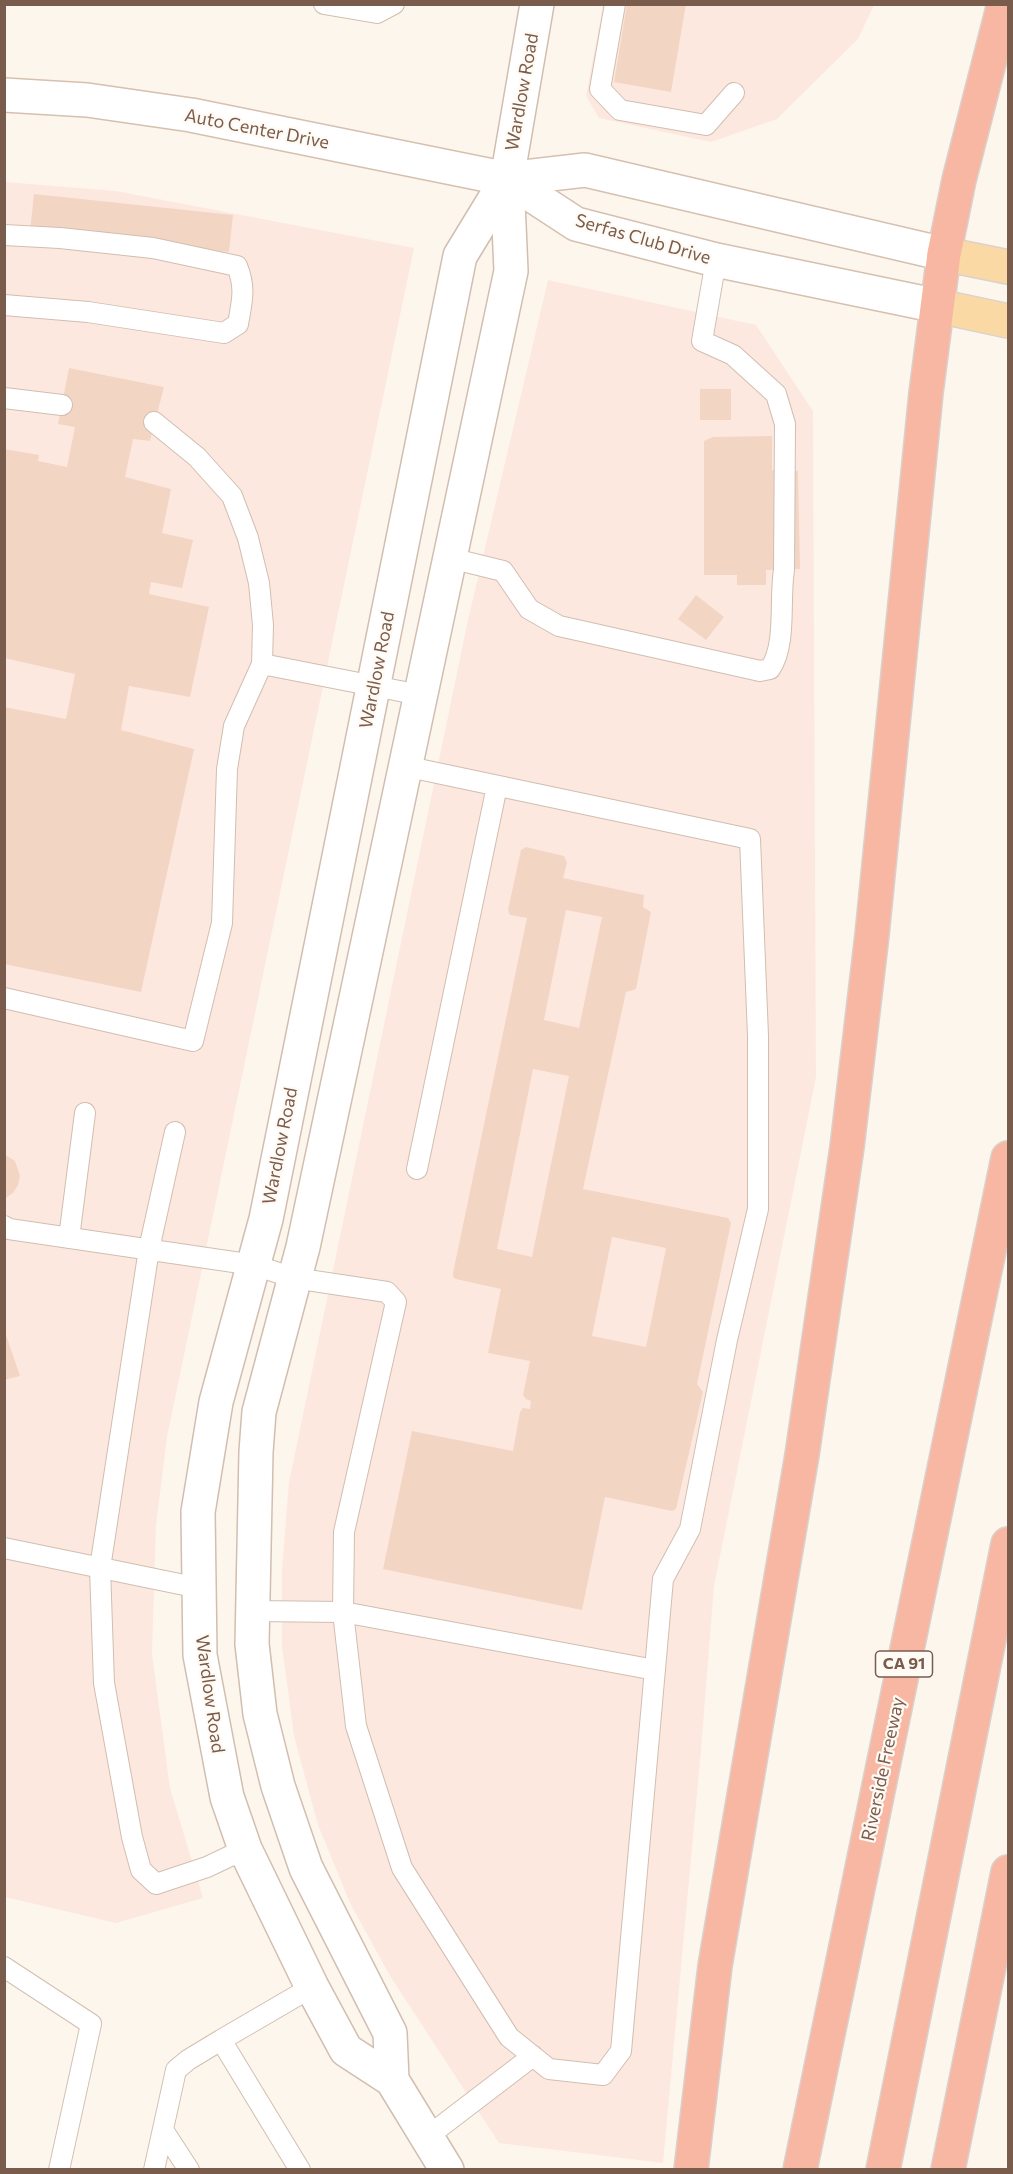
<!DOCTYPE html>
<style>
body{margin:0}
#map{position:relative;width:1013px;height:2174px;overflow:hidden;background:#fdf6ec;font-family:Commissioner,sans-serif}
canvas{display:block}
.frame{position:absolute;inset:0;border:6px solid #7a5c4d;pointer-events:none}
</style>
<div id="map">
<canvas width="1013" height="2174"></canvas>
<div class="frame"></div>
</div>
<script>
const context = document.querySelector('canvas').getContext('2d');
context.lineJoin = 'round';
function fill(path, color) { context.fillStyle = color; context.fill(path, 'evenodd'); }
function stroke(path, color, width, dash) { context.strokeStyle = color; context.lineWidth = width; context.lineCap = dash ? 'butt' : 'round'; context.setLineDash(dash || []); context.stroke(path); }
function label(font, color, halo, rows, align = 'center') {
  context.font = font + ' Commissioner,sans-serif'; context.lineWidth = 4.5; context.setLineDash([]); context.textBaseline = 'middle'; context.strokeStyle = halo; context.fillStyle = color; for (const [text, x, y, turn = 0] of rows) {
    context.save(); context.translate(x, y); context.rotate((+turn || 0) * Math.PI / 180); context.textAlign = isNaN(turn) ? turn : align; if (halo) context.strokeText(text, 0, 0); context.fillText(text, 0, 0); context.restore();
  }
}
const commercial = new Path2D(`
 M603 5H874L858 39 777 119 711 142 599 118 586 96Z
 M5 182 116 191 414 248 167 1437 156 1525 152 1654 170 1788 203 1898 116 1923 5 1897Z
 M548 280 756 325 813 411 816 1077 714 1586 701 1750 663 2163 499 2143 390 1976 350 1903 318 1825 294 1736 282 1646V1569L289 1482 468 620Z`);
const building = new Path2D(`
 M627 4H686L671 92 614 82Z
 M34 194 233 215 229 252 30 231Z
 M69 368 164 387 150 441 133 439 125 477 171 489 162 533 193 540 182 588 151 582 149 594 209 607 190 697 129 686 121 730 194 749 141 992 4 964V707L66 719 75 674 4 658V449L39 455 38 461 67 467 75 427 58 424Z
 M700 389H731V420H700Z
 M772 436V470L798 471 800 569 766 570V585H737V575H704V441L713 437Z
 M696 595 724 617 706 640 678 619Z
 M526 847 564 856 567 863 563 878 644 895 643 907 651 912 636 989 626 992 583 1189 728 1218 731 1223 697 1384 703 1392 676 1509 672 1511 605 1497 582 1610 383 1569 412 1431 513 1451 520 1412 523 1408 530 1409 531 1401 526 1399 523 1395 530 1361 488 1353 501 1289 456 1279 453 1277V1273L527 918 510 915 508 910 521 850ZM566 910 602 917 579 1028 544 1020ZM533 1069 569 1076 532 1257 497 1249ZM612 1237 666 1248 646 1347 592 1336Z
 M4 1154 15 1161 20 1176 18 1185 13 1193 4 1199Z
 M4 1329 20 1376 4 1380Z`);
const lane = new Path2D(`
 M324 4 377 13 394 4
 M615 4 600 89 620 110 706 125 734 93
 M4 235 60 238 153 248 237 266C246 288 242 301 238 324L224 333 88 312 4 305
 M4 398 62 405
 M450 558 503 571 529 609 559 626 760 671 770 669C787 644 779 600 784 570L785 424 776 394 733 355 702 341 716 260
 M262 664 420 695
 M4 998 193 1041 222 923 227 769 234 726 262 664 263 625 259 583 248 538 232 496 197 457 154 422
 M175 1132 149 1249 100 1568 104 1683 132 1837 141 1870 156 1884 207 1867 245 1849
 M417 1169 497 786
 M4 1226 9 1229 254 1265 294 1278 387 1292 396 1302 344 1532 343 1612 356 1726 402 1868 509 2037 549 2069 603 2075 621 2051 663 1579 690 1529 727 1340 758 1209V1036L750 839 404 766
 M69 1238 85 1113
 M4 1548 199 1588
 M252 1611 343 1612 655 1670
 M4 1967 91 2024 59 2170
 M163 2130 189 2170
 M427 2137 533 2056
 M154 2170 176 2070 188 2060 221 2040
 M300 2170 221 2040 312 1987`);
const street = new Path2D(`
 M392 2080 390 2033 306 1868 278 1786 260 1714 252 1644 256 1452 259 1412 303 1247 511 271 507 179 537 4
 M447 2170 392 2080 346 2050 312 1987 245 1849 227 1797 200 1655 198 1512 216 1402 266 1219 460 256 507 179`);
const secondary = new Path2D(`
 M4 95 87 100 191 115 507 179 585 170 944 254
 M507 179 576 224 716 260 938 306`);
const primary = new Path2D(`
 M944 254 1008 267
 M938 306 1008 321`);
const highway = new Path2D(`
 M691 2170 715 1966 802 1455 847 1147 872 935 926 393 944 254 959 180 1004 4
 M800 2170 1008 1158
 M883 2170 1008 1544
 M948 2170 1008 1872`);
const shields = [
 [904,1664,57]
];
const shieldNames = [
 ["CA 91",904,1664]
];
const streetNames = [
 ["Wardlow Road",522,92,-80],
 ["Auto Center Drive",257,129,11],
 ["Serfas Club Drive",643,239,16],
 ["Wardlow Road",377,670,-79],
 ["Wardlow Road",280,1146,-79],
 ["Wardlow Road",210,1694,82],
 ["Riverside Freeway",883,1769,-78]
];
fill(commercial, '#fde8e0');
fill(building, '#f3d5c3');
stroke(lane, '#d1beb0', 22);
stroke(street, '#d1beb0', 36);
stroke(secondary, '#d6c0b0', 36);
stroke(primary, '#dad1cd', 36);
stroke(highway, '#dad1cd', 36);
stroke(lane, '#fff', 20);
stroke(street, '#fff', 33);
stroke(secondary, '#fff', 33);
stroke(primary, '#fbd9a5', 33);
stroke(highway, '#f7b7a3', 33);
for (const [x, y, w] of shields) { const box = new Path2D(); box.roundRect(x - w / 2, y - 13, w, 26, 4.5); context.fillStyle = '#fffaf3'; context.fill(box); stroke(box, '#7a5c4d', 1.5); }
label('bold 16px', '#7a5c4d', null, shieldNames);
label('18px', '#7a5c4d', '#fffaf3', streetNames);
</script>
